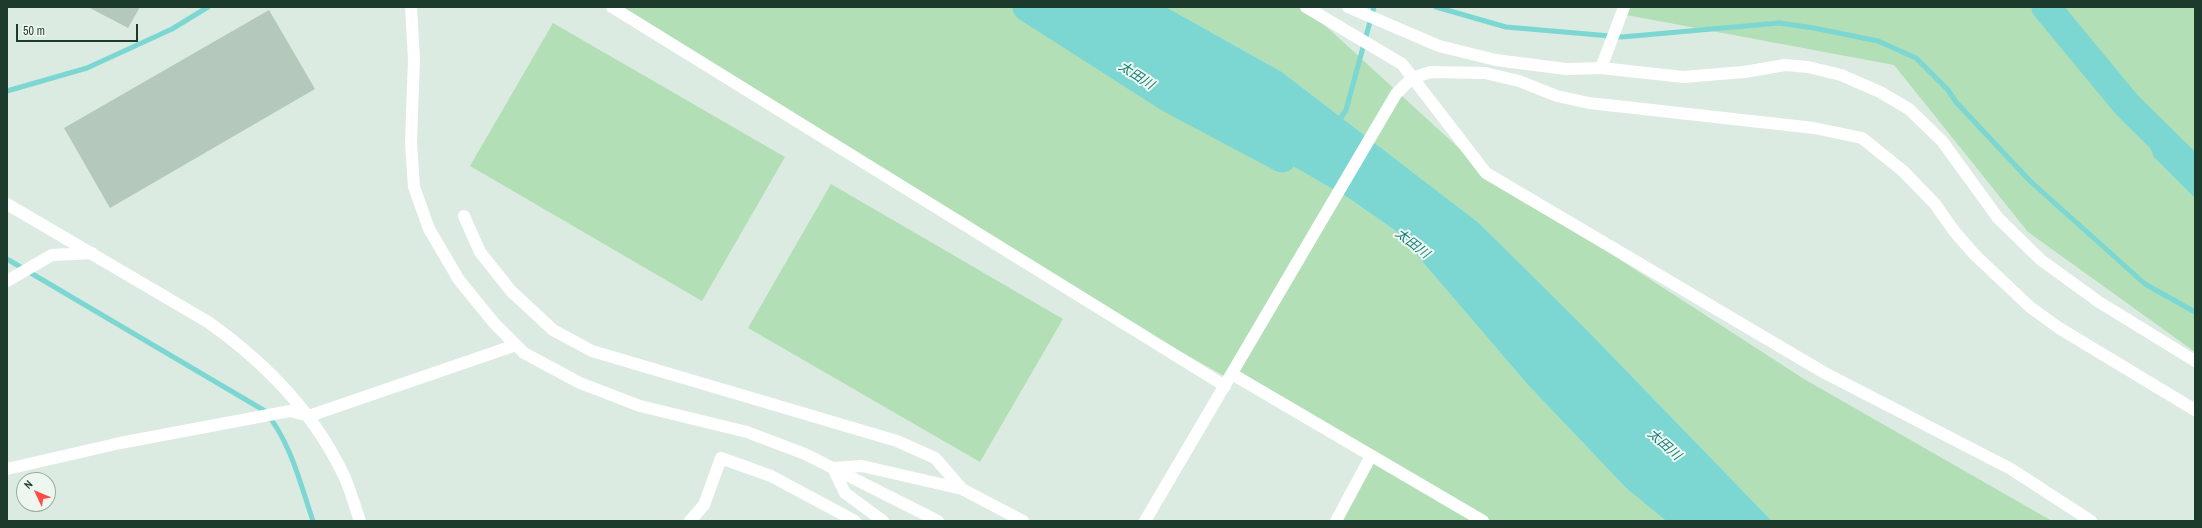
<!DOCTYPE html>
<meta charset="utf-8">
<style>
body{margin:0}
#map{position:relative;width:2202px;height:528px;overflow:hidden;background:#dcebe1;font-family:"Archivo Narrow",sans-serif}
canvas{display:block}
.frame{position:absolute;inset:0;border:8px solid #1c3b2d;pointer-events:none}
.north{position:absolute;left:16px;top:472px;width:40px;height:40px;box-sizing:border-box;background:#edf7f0;border:1px solid #99aca2;border-radius:50%;rotate:314deg;font-size:11px;font-weight:700;line-height:16px;text-align:center;color:#1c3b2d}
.north::after{content:'';display:block;margin:auto;width:14px;height:18px;background:#ff4d46;clip-path:polygon(50% 0,100% 100%,50% 72%,0 100%)}
.scale{position:absolute;left:16px;top:24px;width:122px;height:18px;box-sizing:border-box;border:2px solid #1c3b2d;border-top:0;padding-left:5px;font-size:12px;line-height:14px;white-space:nowrap;color:#1c3b2d;-webkit-text-stroke:3px #edf7f0;paint-order:stroke}
</style>
<div id="map">
<canvas width="2202" height="528"></canvas>
<div class="frame"></div>
<div class="north">N</div>
<div class="scale">50 m</div>
</div>
<script>
const context = document.querySelector('canvas').getContext('2d');
context.lineJoin = 'round';
function fill(path, color) { context.fillStyle = color; context.fill(path, 'evenodd'); }
function stroke(path, color, width, dash) { context.strokeStyle = color; context.lineWidth = width; context.lineCap = dash ? 'butt' : 'round'; context.setLineDash(dash || []); context.stroke(path); }
function label(font, color, halo, rows, align = 'center') {
  context.font = font + ' "Archivo Narrow","Noto Sans JP",sans-serif'; context.lineWidth = 4; context.setLineDash([]); context.textBaseline = 'middle'; context.strokeStyle = halo; context.fillStyle = color; for (const [text, x, y, turn = 0] of rows) {
    context.save(); context.translate(x, y); context.rotate((+turn || 0) * Math.PI / 180); context.textAlign = isNaN(turn) ? turn : align; if (halo) context.strokeText(text, 0, 0); context.fillText(text, 0, 0); context.restore();
  }
}
const green = new Path2D(`
 M607 7H1024L1122 68 1350 199 1397 232 1528 385 1626 488 1666 521H1336L1370 458 1050 278Z
 M1166 7H1305L1486 173 1804 379 2052 521H1772L1586 329 1479 223 1282 72Z
 M1624 7H2195V352L2028 232 1894 65 1621 14Z
 M553 23 785 157 702 301 470 166Z
 M831 184 1063 319 980 462 748 328Z`);
const water = new Path2D(`
 M1024 7H1166L1282 72 1479 223 1586 329 1772 521H1666L1626 488 1528 385 1397 232 1350 199 1122 68Z
 M2137 115 2195 171V198L2154 157Z`);
const stream = new Path2D(`
 M1436 7 1506 27 1622 37 1779 23 1814 28 1878 41 1916 58 1948 90 1956 102 2030 181 2145 284 2195 312
 M7 91 87 68 172 29 208 7
 M1338 122 1346 110 1374 7
 M7 259 265 411C291 443 300 483 313 521`);
const river = new Path2D(`
 M1027 7 1171 99 1282 158
 M2046 7 2127 105 2195 172`);
const building = new Path2D(`
 M88 7H140L128 28Z
 M269 10 315 89 110 208 64 128Z`);
const minor = new Path2D(`
 M411 7 414 59 411 143 414 187 429 229 459 280 494 323 524 353 580 383 640 406 747 432 805 454 938 521
 M612 7 1225 386
 M1306 7 1402 64 1486 173 1823 372 2011 469 2091 521
 M1348 7 1439 46 1496 60 1566 69 1601 68 1683 77 1744 72 1785 65 1808 67 1841 75 1880 92 1909 109 1942 141 1998 218 2041 260 2099 302 2195 361
 M1601 68 1624 7
 M7 204 208 322C266 363 315 413 345 478 351 492 355 507 360 521
 M464 216 480 252 511 291 553 330 592 351 897 441 935 458 962 489
 M7 281 52 255 92 253
 M1232 374 1483 521
 M7 469 120 443 290 411 309 416 516 345
 M690 521 704 505 721 458 771 476 855 521
 M883 521 845 493 833 468 862 466 962 489 1023 521
 M1145 521 1396 94 1412 78 1431 72 1485 73 1519 81 1557 96 1589 103 1814 128 1862 138 1903 171 1935 204 1954 231 1975 255 2030 307 2059 328 2195 410
 M1336 521 1371 456`);
const waterNames = [
 ["太田川",1136,76,33],
 ["太田川",1412,244,38],
 ["太田川",1664,445,41]
];
fill(green, '#b2dfb5');
fill(water, '#7cd7d3');
stroke(stream, '#7cd7d3', 5);
stroke(river, '#7cd7d3', 29);
fill(building, '#b4c8bc');
stroke(minor, '#fff', 12);
label('italic 13px', '#117d79', '#edf7f0', waterNames);
</script>
